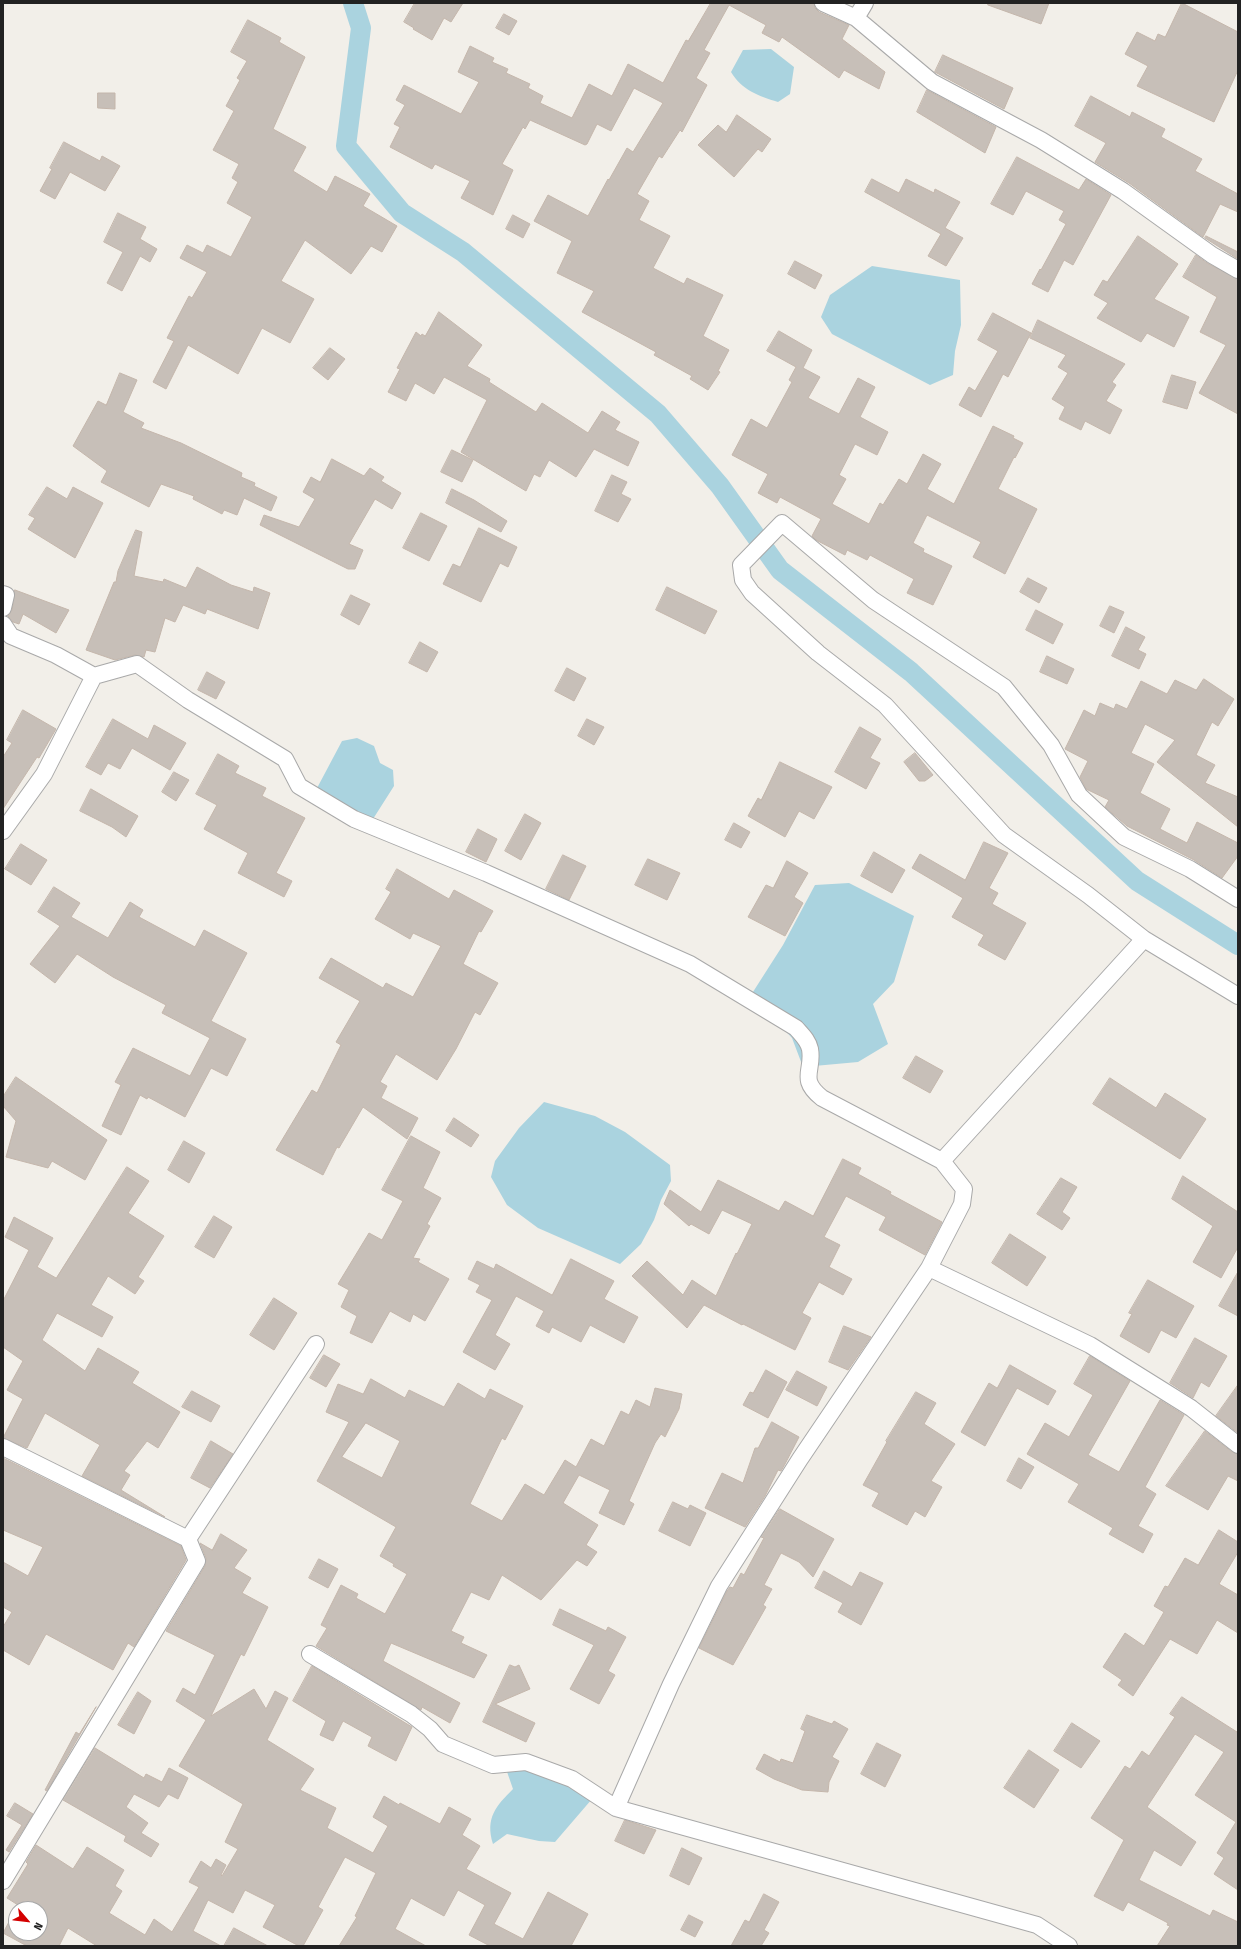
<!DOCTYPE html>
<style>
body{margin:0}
#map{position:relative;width:1241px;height:1949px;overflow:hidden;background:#f2efe9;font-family:"Fira Sans Condensed",sans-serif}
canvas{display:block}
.frame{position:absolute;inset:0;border:4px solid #222;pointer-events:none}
.north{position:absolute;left:8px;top:1901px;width:40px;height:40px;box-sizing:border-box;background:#fff;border:1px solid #a7a7a7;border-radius:50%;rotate:118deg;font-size:11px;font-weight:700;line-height:16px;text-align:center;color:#222}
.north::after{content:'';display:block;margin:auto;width:14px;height:18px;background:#d40000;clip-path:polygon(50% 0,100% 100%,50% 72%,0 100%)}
</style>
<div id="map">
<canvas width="1241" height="1949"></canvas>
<div class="frame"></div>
<div class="north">N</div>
</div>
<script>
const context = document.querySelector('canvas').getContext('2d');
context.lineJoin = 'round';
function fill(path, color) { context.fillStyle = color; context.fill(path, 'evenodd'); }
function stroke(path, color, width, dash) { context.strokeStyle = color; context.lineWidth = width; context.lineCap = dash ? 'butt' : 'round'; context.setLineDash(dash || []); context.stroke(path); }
const water = new Path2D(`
 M771 49 794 67 790 94 778 102C758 96 742 90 731 72L743 50Z
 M872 266 960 280 961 325 955 351 953 375 930 385 832 334 821 317 830 295Z
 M357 738 374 746 380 763 393 770 394 786 373 819 316 790 342 741Z
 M849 883 914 916 894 982 873 1004 888 1044 858 1062 803 1067 792 1038 780 1025 744 1006 783 945 815 885Z
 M544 1102 595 1116 625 1132 670 1165 671 1181 661 1200 654 1220 641 1244 620 1264 538 1228 507 1205 491 1177 495 1161 519 1128Z
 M505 1766 550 1773 592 1799 555 1842 539 1841 507 1834 493 1844C485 1818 496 1806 513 1789Z`);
const canal = new Path2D(`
 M353 3 361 28 346 146 402 213 463 252 658 414 720 486 780 570 911 672 1137 881 1238 945`);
const building = new Path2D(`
 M415 3H463L451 22 444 18 432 40 413 29 414 28 404 22Z
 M711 3H814L815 8 819 12 849 25 842 39 885 72 879 89 844 70 839 78 782 37 779 42 762 33 766 25 729 5 704 50 710 53 696 78 707 85 682 132 680 130 662 158 659 156 637 194 649 201 639 220 670 236 653 268 684 284 687 278 723 295 703 336 729 350 718 371 720 372 708 390 690 379 692 376 654 355 656 352 582 312 594 291 557 273 572 241 534 221 548 195 588 216 608 179 609 180 627 148 633 152 663 103 634 88 611 131 597 124 587 144 585 145 530 120 525 129 523 127 502 164 513 170 493 215 461 198 470 181 435 164 432 169 390 147 400 127 394 124 405 105 396 100 404 85 461 114 479 82 458 72 470 46 494 58 492 62 508 69 506 73 530 84 528 88 543 96 540 103 572 118 589 84 612 96 628 64 663 83 686 40 688 41Z
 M988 3H1049L1041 24 988 5Z
 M1182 3 1238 32V70L1214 122 1137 86 1148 66 1125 54 1137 32 1155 41 1158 34 1165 37Z
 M504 14 517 21 509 35 496 28Z
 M248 20 281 38 279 42 305 57 273 129 306 147 293 171 327 192 335 176 370 194 363 206 397 226 382 252 371 246 351 274 305 240 281 281 314 299 290 343 262 328 238 374 188 345 166 389 153 382 174 341 167 338 189 296 192 298 207 272 180 258 187 245 203 253 207 245 231 257 252 217 227 203 238 182 232 178 239 164 213 150 234 111 226 106 240 80 237 78 247 61 231 52Z
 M943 55 1013 88 1004 109 935 72Z
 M927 90 996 127 985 153 917 112Z
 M98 93H115V109L98 108Z
 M1091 96 1130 117 1132 112 1165 129 1161 137 1202 159 1195 171 1238 194V212L1220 204 1203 237 1129 183 1095 162 1106 143 1075 126Z
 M737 115 771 139 762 152 758 149 734 177 698 145 718 125 726 132Z
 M64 142 100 161 102 156 120 166 105 191 70 172 55 199 40 191 52 169 50 168Z
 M1017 157 1079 190 1086 179 1111 195 1073 265 1064 260 1048 292 1032 284 1040 269 1041 270 1066 224 1059 220 1064 211 1026 191 1013 215 991 204Z
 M872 179 899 193 906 179 934 193 935 189 960 202 945 228 963 238 946 266 928 256 941 234 865 192Z
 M118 213 146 227 140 239 157 249 150 262 140 256 122 291 107 283 123 252 104 242Z
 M513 215 530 224 523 238 506 229Z
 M1138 236 1178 264 1154 299 1189 317 1174 347 1147 333 1141 342 1097 318 1108 303 1094 295 1103 280 1107 282Z
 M1206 236 1238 252V259L1205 238Z
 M1196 255 1207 263 1238 279V414L1199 393 1226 345 1200 332 1217 297 1183 277Z
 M795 261 822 275 815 289 788 274Z
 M439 312 482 345 467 366 490 379 489 382 536 412 542 403 588 433 602 411 620 422 615 430 639 442 628 466 594 449 576 477 549 460 540 477 534 474 526 491 461 452 487 400 444 377 434 394 415 383 406 401 388 392 400 369 397 368 416 332 421 336 422 334 425 336Z
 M993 313 1031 333 1008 377 1003 374 981 417 959 405 969 387 975 391 998 351 978 340Z
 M1038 320 1125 364 1112 382 1116 385 1106 401 1122 410 1110 434 1085 421 1081 430 1059 419 1065 407 1052 399 1068 373 1058 367 1066 355 1030 338Z
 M779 331 812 350 803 368 820 377 808 398 839 414 858 378 875 387 860 417 888 432 877 455 855 444 839 475 846 479 832 504 869 524 880 503 883 505 899 479 907 484 923 454 941 464 927 489 954 504 993 426 1014 436 1013 438 1023 443 1015 458 1014 457 998 489 1037 509 1005 574 973 557 981 542 927 515 913 543 924 549 923 552 952 566 933 605 907 593 914 579 870 555 867 560 847 550 845 555 816 540 812 536 821 519 780 497 777 503 758 493 768 474 732 455 751 419 767 428 792 382 789 380 796 367 767 351Z
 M330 348 345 359 328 380 313 368Z
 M120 373 137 380 123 412 144 423 141 428 181 443 242 473 241 477 255 483 254 486 277 497 271 511 244 498 237 515 224 510 222 514 193 499 194 496 161 484 149 507 101 482 107 471 73 446 98 401 106 405Z
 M1172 375 1196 382 1187 409 1163 402Z
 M452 450 473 460 462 482 441 472Z
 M332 459 364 476 370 468 384 477 381 481 401 493 392 509 375 499 349 544 363 550 355 569H348L260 525 264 515 299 527 315 499 303 492 311 477 320 482Z
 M612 475 627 482 621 494 631 499 618 522 595 511Z
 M47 487 67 499 73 487 103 503 75 558 28 529 35 518 29 515Z
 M452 489 474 500 507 521 501 532 446 503Z
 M421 513 447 526 429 561 403 548Z
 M479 528 517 547 508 567 500 563 481 602 443 584 453 564 460 567Z
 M136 530 142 532 134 576 163 582 164 579 186 588 197 567 231 585 253 592 254 587 270 593 258 629 207 609 205 614 183 605 175 622 165 618 155 652 146 650 144 657 135 655 115 660 86 650 114 582H116L118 571Z
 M1028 578 1047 588 1039 603 1020 592Z
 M667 587 717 611 705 634 656 610Z
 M15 590 69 610 56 633 23 614 19 624 13 622 8 616 12 610Z
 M351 595 370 604 359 625 341 615Z
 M1110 606 1124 612 1114 633 1100 626Z
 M1036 610 1063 624 1053 644 1026 630Z
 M1126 627 1145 637 1138 650 1146 654 1139 669 1112 656Z
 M420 642 438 652 427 672 409 663Z
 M1047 656 1074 669 1067 684 1040 672Z
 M567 668 586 678 574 701 555 691Z
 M207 672 225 682 216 699 198 690Z
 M1204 679 1234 699 1218 726 1212 722 1196 755 1215 765 1205 783 1238 797V827L1157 762 1175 740 1145 724 1131 753 1154 764 1140 793 1170 809 1160 829 1187 843 1197 822 1238 843V856L1222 878 1194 860 1127 826 1105 807 1109 800 1086 789 1080 777 1088 761 1065 749 1084 710 1095 716 1100 703 1114 709 1116 704 1127 709 1141 681 1167 694 1175 680 1196 690Z
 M23 710 56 729 39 758 37 757 3 809V757L12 743 7 740Z
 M113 719 148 739 154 725 186 743 170 770 132 748 120 769 108 763 101 775 86 767Z
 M587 719 604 727 594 745 578 736Z
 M860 727 881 739 870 758 880 763 866 789 835 772Z
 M915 753 933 775 925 781H919L904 762Z
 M218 754 239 766 235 773 266 788 262 796 305 818 276 873 292 881 284 897 238 873 248 853 204 829 217 805 196 794Z
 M780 762 832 787 814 819 799 811 785 837 748 816 758 798 761 800Z
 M174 772 189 780 176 801 162 792Z
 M91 789 138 816 126 837 112 827 80 811Z
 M525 814 541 823 521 860 505 851Z
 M734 823 750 832 741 848 725 840Z
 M478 829 497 839 486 862 466 852Z
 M984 842 1008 853 989 888 998 893 992 904 1026 923 1005 960 978 945 984 935 952 917 963 898 912 868 920 854 965 880Z
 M21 844 47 860 31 885 5 869Z
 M874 852 905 870 892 893 861 876Z
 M563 855 586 866 569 900 546 889Z
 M648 859 680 873 667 900 635 885Z
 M787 861 808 873 794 897 803 903 785 936 748 917 766 885 773 888Z
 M397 869 449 899 454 890 493 911 481 932 479 931 463 964 498 983 480 1015 475 1012 456 1049 437 1080 396 1054 380 1082 387 1086 381 1098 418 1118 407 1139 363 1107 339 1148 337 1147 323 1175 276 1150 312 1090 317 1093 341 1045 336 1042 360 1001 319 978 331 958 383 988 386 983 413 997 441 946 413 933 410 939 375 919 391 892 386 889Z
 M54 887 80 903 71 917 108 938 130 902 143 910 139 917 195 947 204 930 247 953 211 1021 246 1039 227 1076 211 1068 185 1117 148 1097 147 1099 140 1095 121 1135 102 1126 121 1085 115 1082 133 1048 190 1076 210 1038 162 1013 166 1005 113 977 77 954 55 983 30 964 60 926 38 912Z
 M916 1056 943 1071 930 1093 903 1078Z
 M16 1077 107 1140 85 1180 52 1161 48 1168 6 1157 16 1121 3 1106V1097Z
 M1110 1078 1156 1108 1165 1093 1206 1119 1180 1159 1093 1104Z
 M454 1118 479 1135 471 1147 446 1131Z
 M411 1136 440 1152 423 1188 441 1198 427 1224 430 1226 413 1258 420 1259 418 1262 449 1279 425 1321 413 1314 410 1322 390 1311 372 1343 350 1333 357 1316 341 1307 349 1290 338 1284 369 1233 382 1240 403 1201 382 1190Z
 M184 1141 205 1153 189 1183 168 1170Z
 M843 1159 861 1168 858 1174 891 1192 890 1194 942 1222 925 1255 879 1230 886 1217 846 1196 824 1237 840 1245 829 1267 852 1279 843 1295 819 1282 802 1313 811 1318 795 1350 743 1324 742 1325 704 1305 687 1328 632 1276 647 1261 683 1295 692 1280 716 1296 736 1253 737 1254 752 1224 722 1210 709 1234 691 1224 689 1226 664 1204 670 1190 701 1212 718 1180 779 1211 785 1201 813 1216Z
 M127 1167 149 1181 128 1213 164 1236 138 1277 144 1281 135 1294 108 1276 91 1305 113 1317 102 1337 57 1313 42 1340 85 1371 98 1348 139 1372 132 1383 180 1412 158 1448 147 1441 124 1471 130 1475 121 1490 165 1517 82 1476 100 1445 45 1413 27 1448 3 1438 23 1399 7 1390 23 1361 3 1347V1301L29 1250 5 1237 14 1217 53 1238 37 1267 56 1278Z
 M1183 1176 1238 1212V1247L1221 1278 1193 1262 1213 1226 1172 1199Z
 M1061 1178 1077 1187 1062 1212 1070 1218 1062 1230 1037 1214Z
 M214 1216 232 1227 214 1258 195 1247Z
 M1010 1234 1046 1257 1027 1286 992 1263Z
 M571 1259 614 1281 604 1299 638 1317 624 1343 590 1325 581 1342 552 1327 549 1333 536 1326 544 1311 516 1296 495 1335 510 1344 495 1370 463 1352 492 1300 476 1292 480 1285 468 1279 477 1261 494 1269 496 1264 552 1295Z
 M1238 1272V1316L1219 1306Z
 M1148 1280 1194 1306 1176 1338 1161 1330 1149 1353 1120 1336 1132 1314 1129 1313Z
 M274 1298 297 1313 274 1350 250 1335Z
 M844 1326 871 1337 848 1370 829 1362Z
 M1195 1338 1227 1356 1209 1387 1201 1382 1193 1398 1170 1383Z
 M324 1355 340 1364 326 1387 310 1378Z
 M1090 1356 1130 1381 1088 1455 1119 1472 1160 1400 1184 1415 1145 1487 1156 1494 1138 1526 1153 1534 1143 1553 1109 1534 1113 1528 1068 1502 1079 1484 1027 1454 1045 1423 1069 1437 1093 1395 1074 1384Z
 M1010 1365 1056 1391 1048 1405 1017 1388 985 1446 961 1432 989 1383 997 1388Z
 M766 1370 787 1382 768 1418 743 1405 750 1392 753 1393Z
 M797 1371 827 1387 817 1406 786 1390Z
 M371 1379 405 1398 409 1390 444 1407 458 1383 485 1399 490 1389 523 1406 505 1440 502 1438 470 1504 502 1521 525 1484 544 1495 565 1460 576 1467 591 1439 604 1446 621 1411 629 1415 636 1400 650 1407 655 1388 682 1394 679 1409 665 1437 661 1434 655 1443 629 1501 634 1504 624 1525 599 1513 610 1490 579 1475 563 1503 598 1525 586 1545 597 1552 587 1566 577 1560 541 1600 502 1575 489 1600 471 1592 451 1631 464 1637 461 1643 487 1655 474 1678 391 1643 383 1661 460 1703 450 1723 422 1707 421 1710 316 1646 327 1628 321 1625 341 1585 358 1594 356 1598 385 1614 407 1574 393 1566 394 1564 380 1556 396 1527 317 1481 349 1422 326 1412 338 1384 363 1394ZM366 1423 400 1441 382 1478 342 1457Z
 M1238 1385V1433L1216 1416Z
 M192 1391 220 1406 211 1422 182 1407Z
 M916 1392 936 1403 924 1424 955 1444 931 1481 942 1487 925 1517 915 1511 907 1525 872 1506 879 1493 863 1485 887 1442 886 1441Z
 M772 1422 799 1437 785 1464 781 1471 778 1470 765 1496 745 1527 705 1508 722 1473 743 1483 755 1448H758Z
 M1205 1431 1232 1452 1238 1454V1481L1228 1476 1208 1510 1166 1486Z
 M211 1441 233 1454 210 1488 191 1478Z
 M3 1458 181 1546 186 1560 134 1647 128 1643 113 1670 46 1634 29 1665 3 1650V1627L12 1612 3 1607V1562L28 1576 43 1547 3 1530Z
 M1019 1458 1034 1467 1021 1489 1007 1481Z
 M673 1502 688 1509 690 1505 706 1513 690 1546 659 1531Z
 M780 1509 834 1539 813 1577 799 1562 781 1553 764 1585 772 1589 763 1605 766 1607 733 1665 699 1648 727 1591 730 1587 733 1588 741 1573 744 1575 764 1538 761 1537Z
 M1219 1530 1238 1542V1552L1219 1584 1238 1595V1633L1217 1620 1197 1654 1170 1639 1133 1696 1118 1685 1122 1680 1103 1667 1125 1633 1144 1646 1164 1612 1154 1606 1165 1586 1168 1587 1185 1558 1198 1565Z
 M221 1534 247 1550 234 1568 251 1578 242 1593 268 1607 244 1656 241 1654 211 1716 254 1689 266 1709 275 1691 288 1698 267 1740 314 1769 300 1790 336 1808 327 1828 373 1853 388 1826 373 1817 384 1796 399 1805 400 1803 440 1824 449 1807 471 1819 462 1835 480 1846 466 1869 511 1893 494 1924 523 1939 548 1892 588 1914 571 1946H490L469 1935 485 1905 458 1890 444 1916 411 1898 395 1929 426 1946H339L357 1917 355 1916 376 1873 345 1857 318 1907 323 1910 303 1946H299L263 1927 275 1905 245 1890 233 1913 208 1900 193 1931 221 1946H97L68 1928 59 1946H27L3 1933 18 1905 7 1898 28 1864 26 1862 36 1845 73 1869 87 1847 124 1870 115 1886 122 1891 109 1913 145 1935 154 1919 172 1932 199 1887 189 1882 201 1861 211 1868 216 1859 226 1865 221 1875 222 1876 238 1849 225 1842 243 1804 179 1766 206 1720 176 1701 183 1688 195 1695 215 1655 166 1631 205 1566 206 1558 200 1543 212 1550ZM16 1909H40V1933H16Z
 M319 1559 338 1569 328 1588 309 1578Z
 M824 1571 852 1587 860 1572 883 1583 861 1625 838 1612 843 1603 815 1588Z
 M560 1609 606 1631 608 1627 626 1637 608 1671 615 1675 599 1704 570 1689 594 1645 553 1625Z
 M510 1665 515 1667 519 1665 530 1689 495 1704 535 1723 526 1742 483 1722Z
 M312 1666 412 1727 396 1761 368 1746 372 1737 343 1721 333 1741 320 1735 326 1721 293 1701Z
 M138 1692 151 1701 134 1734 118 1725Z
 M1182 1697 1237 1732 1238 1730V1890L1214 1874 1224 1858 1217 1853 1236 1822 1195 1795 1224 1752 1195 1734 1147 1807 1196 1842 1181 1866 1154 1850 1139 1880 1210 1916 1213 1910 1238 1922V1946H1157L1170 1926 1167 1925 1168 1923 1128 1902 1123 1911 1094 1896 1124 1840 1091 1818 1125 1766 1130 1769 1142 1751 1149 1756 1175 1717 1170 1714Z
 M96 1707 47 1791 45 1790 76 1732 79 1734Z
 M807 1715 832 1724 834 1721 848 1729 832 1757 839 1761 829 1782 828 1792 802 1790 774 1779 756 1769 764 1754 780 1762 781 1759 793 1763 805 1731 801 1729Z
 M1072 1723 1100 1741 1081 1768 1054 1751Z
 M877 1743 901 1755 885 1787 861 1774Z
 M95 1748 144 1778 146 1774 162 1782 169 1768 188 1778 178 1799 168 1794 159 1807 134 1794 126 1807 148 1823 141 1833 159 1844 151 1857 124 1841 126 1836 63 1800Z
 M1029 1750 1059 1770 1034 1808 1004 1788Z
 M15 1803 33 1814 9 1852 6 1850 22 1825 7 1816Z
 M625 1820 656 1830 644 1854 615 1841Z
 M682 1848 702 1858 689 1885 670 1876Z
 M764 1894 779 1902 764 1930 769 1933 761 1946H731L745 1920 749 1922Z
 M689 1915 703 1922 695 1937 681 1930Z
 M234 1928 268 1946H224Z`);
const street = new Path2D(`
 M823 3 856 18 932 82 1041 140 1123 191 1212 255 1238 270
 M856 18 865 3
 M3 594 6 595 3 608
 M3 624 11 636 56 655 94 676 44 774 3 831
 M94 676 137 664 188 700 285 759 299 786 354 819 486 873 690 964 796 1028C802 1035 808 1040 810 1049 814 1071 798 1079 822 1098L942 1161 964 1189 962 1204 929 1268 1090 1345 1191 1408 1238 1445
 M1238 899 1190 869 1124 837 1079 795 1051 745 1004 687 873 600 782 523 741 565 743 580 752 593 818 653 885 705 1004 835 1088 895 1144 939 1238 996
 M942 1161 1144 939
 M929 1268 800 1459 719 1586 671 1684 616 1808 1037 1925 1069 1946
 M3 1447 188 1539 316 1344
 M310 1654 411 1714 430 1729 443 1744 493 1765 526 1762 572 1779 616 1808
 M3 1881 197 1561 188 1539`);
fill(water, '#aad3df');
stroke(canal, '#aad3df', 20);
fill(building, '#c7bfb8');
stroke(building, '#c4b6ab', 1);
stroke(street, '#a9a9a9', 18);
stroke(street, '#fff', 16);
</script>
